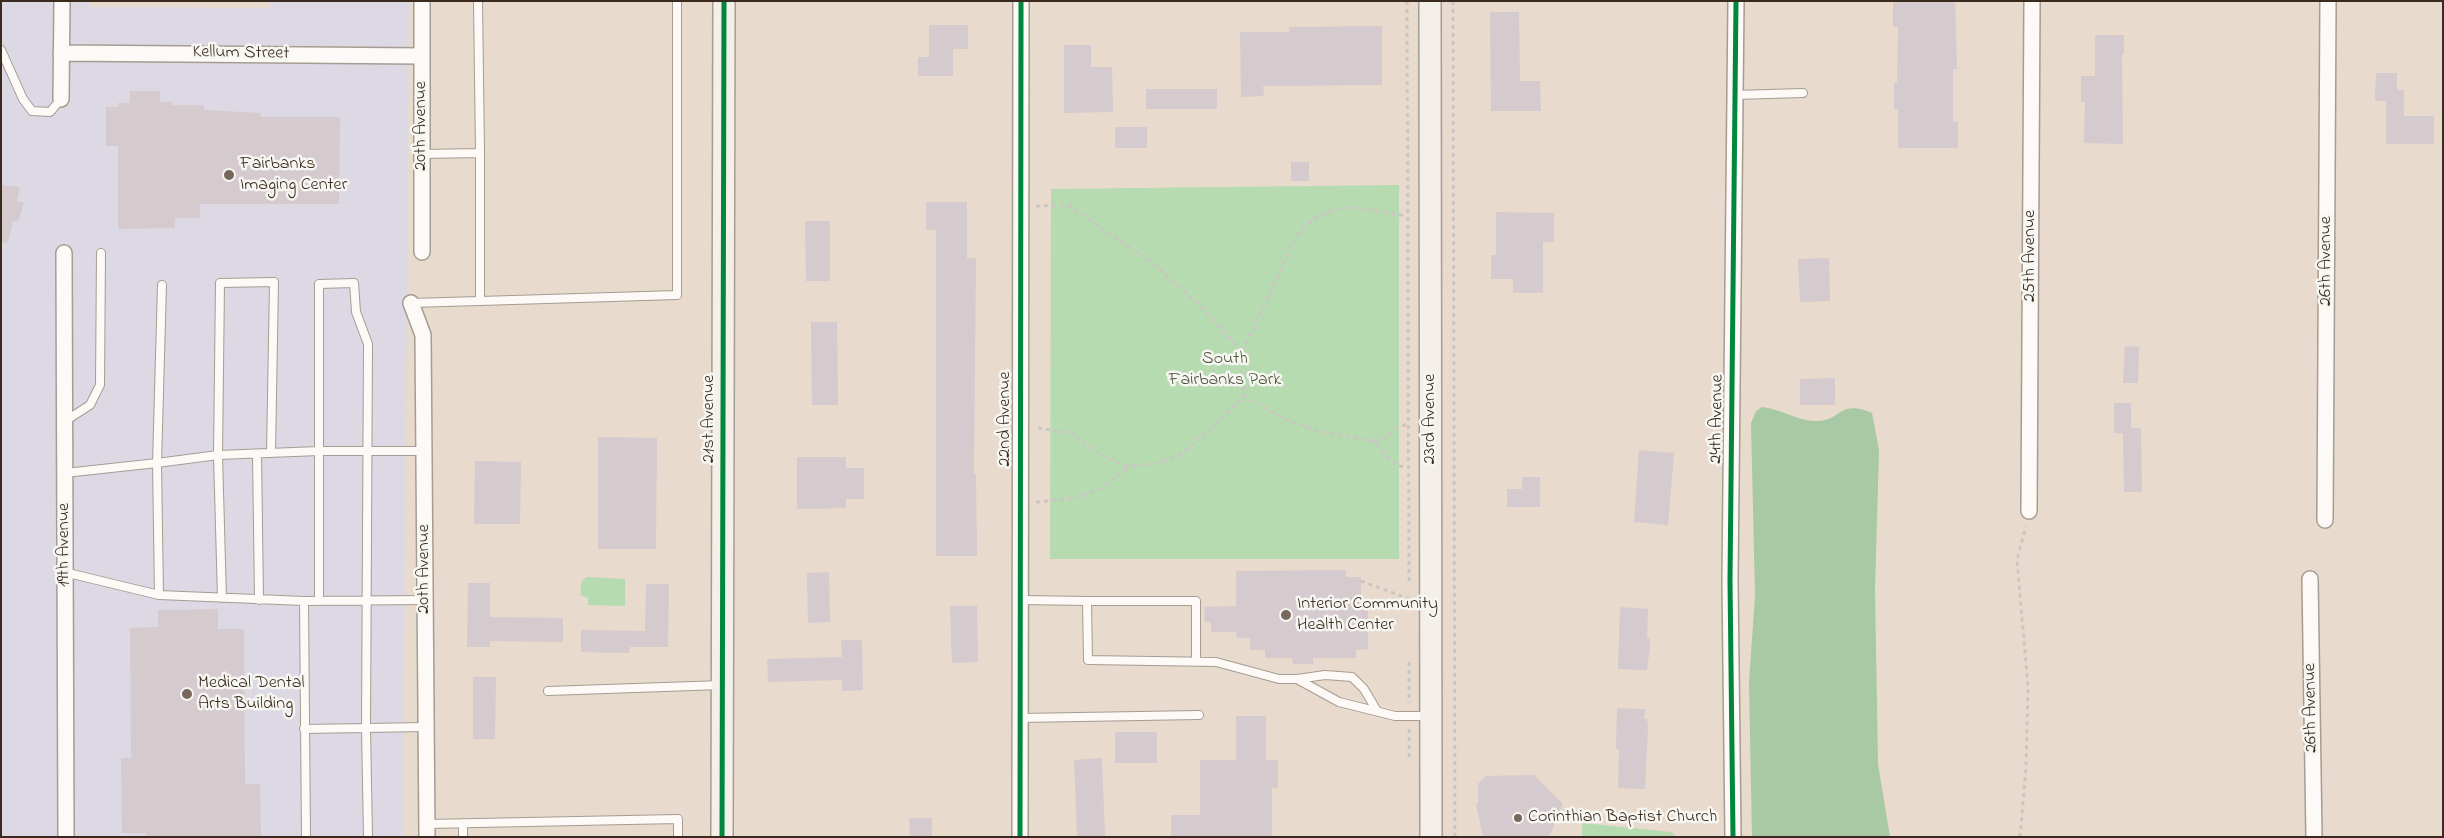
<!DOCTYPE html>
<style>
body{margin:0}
#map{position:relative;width:2444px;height:838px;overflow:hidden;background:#e8dacc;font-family:"Indie Flower",sans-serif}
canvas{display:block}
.frame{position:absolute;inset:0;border:2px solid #3b2a1e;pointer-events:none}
</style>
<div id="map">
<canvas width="2444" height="838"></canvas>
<div class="frame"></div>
</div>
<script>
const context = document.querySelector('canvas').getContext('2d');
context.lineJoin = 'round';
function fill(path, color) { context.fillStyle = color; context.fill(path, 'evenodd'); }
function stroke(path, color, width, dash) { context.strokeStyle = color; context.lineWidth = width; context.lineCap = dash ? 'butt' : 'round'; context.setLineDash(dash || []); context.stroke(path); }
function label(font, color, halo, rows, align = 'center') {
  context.font = font + ' "Indie Flower",sans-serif'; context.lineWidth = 5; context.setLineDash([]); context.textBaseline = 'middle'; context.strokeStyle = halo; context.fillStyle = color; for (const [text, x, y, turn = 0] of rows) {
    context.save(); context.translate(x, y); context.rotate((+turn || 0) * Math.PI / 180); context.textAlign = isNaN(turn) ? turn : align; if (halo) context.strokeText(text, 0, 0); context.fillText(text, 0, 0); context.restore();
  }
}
const built = new Path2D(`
 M1 1H90L91 7 270 8V1H409L403 837H1Z`);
const green = new Path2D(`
 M1399 185V559H1050L1051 189Z
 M587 577 625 579V606L588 605V598L581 595C580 588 580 580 587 577Z
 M1582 823 1672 832 1676 837H1582Z`);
const forest = new Path2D(`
 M1762 407C1782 409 1798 422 1818 421 1842 420 1839 399 1872 413L1879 450 1875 589 1878 764 1890 837H1752L1749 683 1755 595 1751 423 1756 411Z`);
const building = new Path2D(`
 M1893 1H1955L1957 69H1953V122H1958V148H1898V109H1894V83H1897L1898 27H1893Z
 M1490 12H1519L1520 81H1540L1541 111H1491Z
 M929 25H968V49H953V76H918V57H929Z
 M1382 26V85L1263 86 1264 96 1241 97 1240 32H1289V27Z
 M2095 35H2124V54H2122L2123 144 2084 143 2085 102H2081V76H2095Z
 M1064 45H1091V67H1112L1113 112 1064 113Z
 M2376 73H2397V90H2404V116H2434V144H2386V101H2375Z
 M1146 89H1217V109H1146Z
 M130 91H160V102H172V105H204V110L261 113V117H340L339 204H200V218H175V228L118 229V146H106V107H118V103H130Z
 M1115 127H1147V148H1115Z
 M1291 162H1309V181H1291Z
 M1 185 20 187 17 201 24 203 18 221H13L8 243 1 242Z
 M926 202H967V258H976L974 474H976L977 556H936V230H926Z
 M1496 212 1554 213V242H1543V293H1513V279H1491V255H1496Z
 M805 221H830V281H806Z
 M1829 258 1830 301 1800 302 1798 259Z
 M811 322H837L838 405H812Z
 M2125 346 2139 347 2138 383H2123Z
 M1835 378V405H1800V379Z
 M2114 403H2131V428H2141L2142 492H2124L2123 433H2114Z
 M598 437 657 438 656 549H598Z
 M1639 450 1674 453 1668 525 1634 522Z
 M797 457H846V468H864V499H846V508L797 509Z
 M475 461 521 462 520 524H474Z
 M1522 477H1540V507H1507V489H1522Z
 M1346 570V577H1361V607H1368V649L1356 650V658H1313V664H1293L1292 658H1265V650H1250V638H1237L1236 632H1211V622H1205L1204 607 1236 606V571Z
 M829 572 830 622 808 623 807 573Z
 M468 583H490V617L563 618V642L490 641V647H467Z
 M646 584H669L668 647H630L629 653 581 652V630L645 631Z
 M950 606H977L978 662 952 663Z
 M1620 607 1648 609 1647 638H1649L1650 647 1647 670 1618 669Z
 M218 609V629H244L245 784H260L261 837H146V833H122L121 758H131L130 628 158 627V610Z
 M841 640H862L863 690 842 691V680L768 682 767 659 842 657Z
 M473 677H496L495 739H473Z
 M1617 708 1645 709 1644 719H1647L1648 727 1645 789 1618 788 1619 749H1616Z
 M1236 716H1266V760H1278V788H1272V837H1171V815H1200V760H1236Z
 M1115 732H1157V763H1115Z
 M1102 758 1105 837H1077L1074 760Z
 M1534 775 1563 804 1549 837H1483L1476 804 1478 802V784L1486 776Z
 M909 818H932V837H910Z`);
const path = new Path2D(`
 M1407 1 1409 581
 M1453 1 1455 837
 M1036 206 1068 205 1154 264 1201 307 1242 351 1244 396 1287 420 1318 431 1373 441 1397 466 1408 467
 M1242 351 1299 232 1318 216 1335 209 1351 207 1407 216
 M1038 428 1072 433 1096 452 1128 467 1159 463 1179 456 1214 426 1244 396
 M1374 441C1387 438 1395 425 1408 425
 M1036 502C1077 499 1097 497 1128 467
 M1361 581 1409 599
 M1409 662V703
 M1409 729V758
 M2020 837 2026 767 2028 687 2017 560 2026 526`);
const lane = new Path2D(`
 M478 1 480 153
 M1 50 23 99 32 111 50 112 61 99
 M1735 95 1803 93
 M422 154 480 153V301L677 295V1
 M411 303 480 301
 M65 421 90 405 100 385 101 253
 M271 453 274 282 220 283 218 455 319 451H424
 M257 454 259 600
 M65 473 157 463 162 285
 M64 572 159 595 304 601 306 837
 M159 595 157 463 218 455 222 598
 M319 600V284L354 283 356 312 368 344 366 728 368 837
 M1020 600 1087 601 1088 660 1216 662 1279 679H1297L1339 702 1395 716H1430
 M304 601 425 600
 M1087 601H1196V660
 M1297 679 1325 675 1352 677 1364 689 1377 711
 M548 691 722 685
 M1020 718 1199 715
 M304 729 426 727
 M427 824 678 819V837
 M463 837V823`);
const street = new Path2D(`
 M422 1V252
 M61 53 422 56
 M61 99 62 1
 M64 253 66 837
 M411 303 423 335 427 837
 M2029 511 2032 1
 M2325 520 2328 1
 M2310 579 2314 837
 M1020 837 1021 1
 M1733 837 1730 580 1736 1`);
const secondary = new Path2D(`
 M1430 1 1431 837
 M722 837 724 1`);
const cycleway = new Path2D(`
 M722 837 724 1
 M1020 837 1021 1
 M1733 837 1730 580 1736 1`);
const markers = [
 [229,175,6,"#78685b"],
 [1286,615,6,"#78685b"],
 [187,694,6,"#78685b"],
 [1518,818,5,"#78685b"]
];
const streetNames = [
 ["Kellum Street",241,54,1],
 ["20th Avenue",422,126,-90],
 ["25th Avenue",2031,256,-90],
 ["26th Avenue",2327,261,-90],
 ["21st Avenue",710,419,-90],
 ["22nd Avenue",1006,419,-90],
 ["23rd Avenue",1431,419,-90],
 ["24th Avenue",1718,419,-89],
 ["19th Avenue",65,545,-90],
 ["20th Avenue",425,569,-90],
 ["26th Avenue",2312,708,-91]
];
const poiNames = [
 ["Fairbanks",240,165],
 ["Imaging Center",240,186],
 ["Interior Community",1297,605],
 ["Health Center",1297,626],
 ["Medical Dental",198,684],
 ["Arts Building",198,705],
 ["Corinthian Baptist Church",1528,818]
];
const parkNames = [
 ["South",1225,360],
 ["Fairbanks Park",1225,381]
];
fill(built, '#dcd9e5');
fill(green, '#b6dbb0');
fill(forest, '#a7c9a3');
fill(building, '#d5cace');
stroke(lane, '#a69c92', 10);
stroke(street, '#a69c92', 18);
stroke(secondary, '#a69c92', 24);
stroke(path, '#cbc6c3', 3, [4, 4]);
stroke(lane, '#fcf9f7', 8);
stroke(street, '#fcf9f7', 15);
stroke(secondary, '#f4efe9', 21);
stroke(cycleway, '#00873e', 5);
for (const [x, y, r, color] of markers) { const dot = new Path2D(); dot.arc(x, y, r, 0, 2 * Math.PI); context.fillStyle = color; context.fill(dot); stroke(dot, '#f6f6f2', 2); }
label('18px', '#3b2a1e', '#f6f6f2', streetNames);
label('18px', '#3b2a1e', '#f6f6f2', poiNames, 'left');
label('18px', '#50563d', '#f6f6f2', parkNames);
</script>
